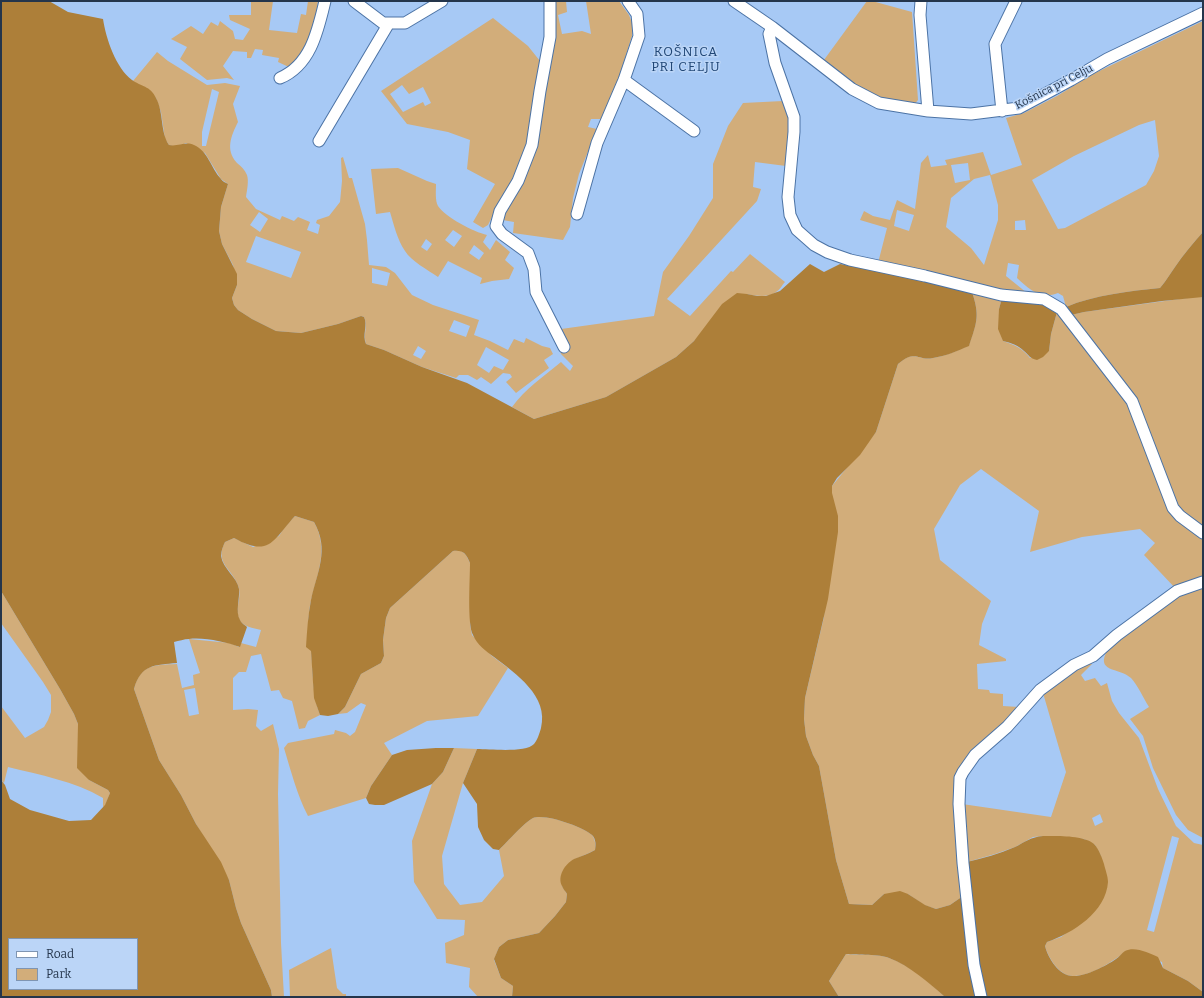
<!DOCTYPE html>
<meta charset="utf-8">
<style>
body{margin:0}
#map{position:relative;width:1204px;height:998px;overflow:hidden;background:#a7c9f5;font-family:Bitter,serif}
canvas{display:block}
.frame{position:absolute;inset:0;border:2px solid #24354b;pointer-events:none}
.legend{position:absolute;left:8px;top:938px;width:130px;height:52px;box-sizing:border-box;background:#bbd5f7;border:1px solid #7f95b2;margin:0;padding:5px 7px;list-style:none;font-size:12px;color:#24354b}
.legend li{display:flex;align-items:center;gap:8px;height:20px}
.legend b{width:20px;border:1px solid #7f95b2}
</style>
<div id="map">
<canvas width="1204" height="998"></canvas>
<div class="frame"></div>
<ul class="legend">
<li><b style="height:5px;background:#fff"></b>Road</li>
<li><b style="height:11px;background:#d2ad7a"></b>Park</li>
</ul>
</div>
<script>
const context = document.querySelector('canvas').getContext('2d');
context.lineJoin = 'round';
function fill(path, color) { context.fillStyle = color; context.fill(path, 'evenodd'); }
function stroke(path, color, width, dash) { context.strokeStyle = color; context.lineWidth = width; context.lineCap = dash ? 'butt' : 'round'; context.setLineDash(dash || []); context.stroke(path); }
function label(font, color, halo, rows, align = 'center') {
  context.font = font + ' Bitter,serif'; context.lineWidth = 3; context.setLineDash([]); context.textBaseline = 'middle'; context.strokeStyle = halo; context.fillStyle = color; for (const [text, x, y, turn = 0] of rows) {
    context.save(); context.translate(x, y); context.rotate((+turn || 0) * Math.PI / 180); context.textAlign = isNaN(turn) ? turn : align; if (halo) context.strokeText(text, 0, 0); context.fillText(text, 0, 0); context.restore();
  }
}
const green = new Path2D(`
 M251 1H273L269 30 297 33 301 14 306 15 308 1H318L312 39 291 68 278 62 279 58 262 55 263 50 255 49 251 58H247V52L233 51 223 66 234 80 227 78 207 80 180 59 187 47 171 39 191 26 203 34 211 22 218 26 220 21 233 31 235 39 243 40 250 29 230 20 229 15H251Z
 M545 1H566L567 12 558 15 562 34 582 31 591 34 586 1H619L629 15 633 25 632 36 618 80 602 119H591L588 127 597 129 579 174 573 198 570 227 563 240 513 233 514 222 497 219 523 175 547 54Z
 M867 1H872L912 12 918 100 914 105 874 96 821 64Z
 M493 18 528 46 540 61 534 111 524 161 496 209 488 225 483 228 473 222 495 184 467 169 470 140 448 132 407 124 381 91ZM402 85 409 94 423 87 431 103 425 106 423 102 403 112 390 94Z
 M1203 21V232C1193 243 1183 255 1175 267 1170 274 1166 281 1160 288 1130 291 1094 295 1066 307L1063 296 1058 293C1040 300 1029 289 1017 278L1019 265 1008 263 1006 276 1027 293H1017L878 263 887 228 860 220 864 211 873 216 890 220 897 200 915 209 921 163 928 155 931 167 947 165 945 160 983 152 991 175 1022 165 1006 118 1024 113 1057 96 1091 75ZM1155 120 1159 156 1154 171 1146 185 1065 228 1058 229 1032 180 1074 156 1139 125ZM968 163 970 180 955 183 951 165ZM990 175 998 205V220L984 265 971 248 946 227 951 198 974 179ZM897 210 914 215 909 231 894 226ZM1025 220 1026 230H1015V221Z
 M157 52 168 61 207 85 225 83 240 86 233 104 238 122C231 136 225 150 237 163 241 166 245 170 247 175 249 181 247 190 246 197L256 209 280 220 282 216 294 221 298 217 310 222 307 230 318 234 320 225 316 223 317 220 329 216 340 202 342 181 341 158 343 157 349 178H352L365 224 367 240 369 265 386 267 395 273 412 295 433 305 479 320 474 335 490 341 508 350 514 339 524 343 526 338 542 346 550 348 553 354 544 360 549 368 516 393 506 382 512 377 510 374 503 373 491 384 481 377 477 380 468 375H459L456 378 422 367 384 350 366 344C363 335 368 325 364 317L361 316 338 324 301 333 276 331 252 319 238 310 234 305 232 298 237 285 233 265 222 244 219 231 221 207 228 184 221 179 205 153 186 143 176 147 169 145 165 139 161 112 156 98 133 81ZM212 89 219 92 206 146H202V132ZM259 212 268 219 260 232 250 225ZM256 236 301 252 291 278 246 262ZM372 268 390 273 387 286 372 283ZM454 320 470 326 466 337 449 331ZM418 346 426 351 421 359 413 355ZM486 347 509 360 503 370 494 366 489 373 477 365Z
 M783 101 789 113V138L786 166 755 162 753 187 761 189 757 201 667 299 690 316 731 271 733 272 750 254 785 282C782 285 780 290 776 292 768 298 756 296 747 294L676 357 606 397 534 419 512 407C525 389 544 376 561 362L570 371 573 366 561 354 554 330 654 316 663 272 689 236 713 198V164L728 126 743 103Z
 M398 168 427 181 436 184C436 190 435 201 438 206 445 217 474 232 487 235L483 242 490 250 496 240 510 252 505 260 514 268 509 279 492 281 480 284 482 278 448 261 438 277C428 270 411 261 405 251 397 239 394 225 390 212L376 214 371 169ZM453 230 462 236 454 247 445 240ZM426 239 432 244 427 251 421 247ZM474 245 484 253 479 260 469 253Z
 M972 292 1002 298 999 309 1003 341C1015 345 1022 348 1030 358L1049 351 1051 334 1057 312 1131 403 1172 513 1203 537V578L1176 589 1144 555 1155 543 1140 529 1082 537 1030 552 1039 511 981 469 960 485 934 529 940 560 991 601 982 624 979 645 1006 659V661L977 664 978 689 989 690 990 693 1003 694V706L1019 707 962 766 963 896 950 905 936 909 924 905 908 894H884L872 905 849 904 836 860 819 766 813 755 806 736 804 719 805 698 824 617 832 486 876 432 898 364C915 349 917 361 933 358 946 356 957 351 969 345 977 322 980 316 972 292Z
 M1202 296 1203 297V530L1181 514 1148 432 1071 315 1084 312Z
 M295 516 314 522C332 554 312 582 309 614 307 625 310 637 311 648 313 671 312 694 320 715L308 721 305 728 299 729 292 701 283 698 279 690 271 691 261 654 251 656 246 672H239L233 678V710L248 709 258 710 256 726 261 731 273 724 279 749 278 794 281 943 284 997H272L271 990 241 923 236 908 229 880 196 824 181 795 159 760 134 689C140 664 155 665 177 664L182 688 194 685 193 675 200 673 189 639 230 643 239 647 241 643 256 647 261 630C253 628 243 627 239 619 235 610 241 598 239 589 235 570 213 564 225 542L234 538 253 547 279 536 284 528ZM195 688 199 714 189 716 184 690Z
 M460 550 466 555 470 563V625L472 635 492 656 508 668 478 716 427 721 384 743 392 755 371 786 366 798 308 816C297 795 291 771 284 748L288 743 334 734 335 730 346 733 350 736 355 732 366 705 361 703 347 713 338 714 345 707 361 674 381 663 384 656 383 640 386 618 390 608 453 551Z
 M1203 585V838L1188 830 1176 815 1153 768 1143 736 1130 719 1149 707C1144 699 1137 684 1131 678 1119 667 1094 673 1108 649L1173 598Z
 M1 591 60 689 74 714 78 724V745L89 780 108 790 110 793 105 806 103 807V798C74 781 40 775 8 767L4 783 1 780V706L25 738 44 727 48 720 51 712V695L43 682 1 623Z
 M1089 664H1092L1081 675 1085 681 1095 678 1101 686 1107 683 1112 701 1119 713 1139 738 1158 789 1176 826 1194 843 1203 845V992L1188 981 1163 968 1162 962 1126 951C1114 961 1089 977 1073 976 1059 976 1048 957 1045 946L1047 942 1061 937 1090 916 1104 897 1101 856 1095 845 1084 839 1043 836 1033 837 1015 847 995 854 967 862 962 804 1051 817 1066 772 1043 693 1082 666ZM1100 814 1103 822 1095 826 1092 818ZM1172 836 1179 838 1154 932 1147 930Z
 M454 748 477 749 463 783 442 856 444 884 460 905 482 902 504 876 499 850C507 842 525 822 533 818 545 813 583 827 592 835 595 839 596 845 595 850L589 853 573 860 562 886 567 894 566 902 555 916 539 933 508 940 499 947 494 960 501 978 513 986 512 997H478L469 987 470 968 446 963 445 943 464 935 465 920 437 919 414 882 412 841 432 784 443 772Z
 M331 948 337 988 343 994H346V997H290L289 970Z
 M846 954C857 955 880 954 889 958 910 965 929 982 945 997H839L829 981Z`);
const forest = new Path2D(`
 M1 1H49L68 12 103 19C106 39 116 68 132 80 140 86 151 86 156 98 164 113 160 132 169 145 178 147 185 141 194 145 208 151 211 168 221 179 222 181 226 183 228 184L221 207 219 231 222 244 237 274V285L232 298 234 305 238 310 252 319 276 331 301 333 338 324 361 316 364 317C368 325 362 335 366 344L384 350 422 367 467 383 534 419 606 397 676 357 694 341 722 304 737 293 747 294 757 296H766L780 291 810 264 824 272 840 264 896 275 934 280 972 292C980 316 977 322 969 346 957 351 946 356 933 358 917 361 916 349 898 364L876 432 860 455 837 478 832 486V493L838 516V532L828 599 805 698 804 719 806 736 813 755 819 766 836 860 849 904 872 905 884 894 900 891 908 894 925 905 936 909 950 905 963 896 968 966 977 997H945C928 982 910 966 889 958 880 954 857 955 846 954L829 981 839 997H512L513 986 501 978 494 959 499 947 508 940 539 933 555 916 566 902 567 894C566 892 563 889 562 886 557 876 565 864 574 859 581 856 588 854 595 850 596 845 596 839 592 835 583 827 545 813 533 818 525 822 507 842 499 850L493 849 484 840 478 827 477 804 463 783 477 749C490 749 526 753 534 744 537 741 540 732 541 728 549 696 516 674 494 657 486 651 477 645 473 635 467 624 470 579 470 563 466 554 464 550 453 551L390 608 386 618 383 640 384 656 381 663 361 674 345 707 338 714 328 716 320 715 314 698 311 651 306 647C307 631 308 615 311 600 317 572 330 550 314 522L295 516C273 540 270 558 234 538L225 542C223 546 221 551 221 556 223 569 237 577 239 589 240 598 235 612 240 620 241 623 245 625 247 627L240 647C226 642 204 637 189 639 184 639 179 641 174 642L177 663C155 665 141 664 134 689L159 760 181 795 196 824 221 862 229 880 236 908 241 923 271 990 272 997H1V780L5 785 10 799 30 810 69 821 91 820 105 805 110 793 108 790 89 780 77 768 78 724 74 714 60 689 1 591V490L2 487 1 485ZM9 939H137V989H9Z
 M1203 232V297L1162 301 1084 312 1071 315 1066 307C1094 295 1130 291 1160 288 1166 281 1170 274 1175 267 1183 255 1193 243 1203 232Z
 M1002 298 1042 302 1057 312 1051 334 1049 351 1043 357 1037 360C1029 358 1030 356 1024 351 1018 345 1011 343 1003 341L998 329 999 309Z
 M436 748H454L443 772 432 784 384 805H375L369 804 366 798 371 786 392 755 407 750Z
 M1043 836C1057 836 1084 835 1094 844 1099 849 1102 858 1104 864 1105 869 1108 876 1108 882 1106 912 1073 933 1047 942L1045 946C1048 958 1059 976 1073 976 1084 977 1106 966 1116 959 1119 957 1122 953 1125 951 1135 946 1149 953 1158 957L1163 968 1188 981 1203 992V997H986L978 965 967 862C983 858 999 854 1015 847 1025 842 1031 837 1043 836Z`);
const minor = new Path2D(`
 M354 1 383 23H405L442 1
 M550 1V37L540 91 532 145 518 181 500 211 496 226 502 234 528 253 534 269 536 292 564 347
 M734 1 772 27 852 89 879 103 928 111 971 114 1019 108 1071 80 1107 59 1203 13
 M921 1 920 15 928 111
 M772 27 769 34 775 63 794 117V132L788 197 790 215 797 230 814 245 827 252 850 260 925 276 1001 295 1044 299 1061 309 1132 401 1173 508 1180 516 1203 533
 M280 78C311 65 318 30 325 1
 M624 80 694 131
 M1002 111 995 44 1016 1
 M319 141 389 23
 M577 214 597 143 624 80 639 36 637 14 628 1
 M981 997 974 965 963 863 959 804 960 778 963 772 975 755 1007 727 1040 690 1074 665 1093 656 1117 635 1177 591 1203 582`);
const streetNames = [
 ["Košnica pri Celju",1054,87,-27]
];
const quarterNames = [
 ["KOŠNICA",686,52],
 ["PRI CELJU",686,67]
];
fill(green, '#d2ad7a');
fill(forest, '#ad7f39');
stroke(minor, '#4c73a5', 13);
stroke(minor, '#fff', 11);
label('11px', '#24354b', '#bbd5f7', streetNames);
context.letterSpacing = '1px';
label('13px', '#214776', '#bbd5f7', quarterNames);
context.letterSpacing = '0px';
</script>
